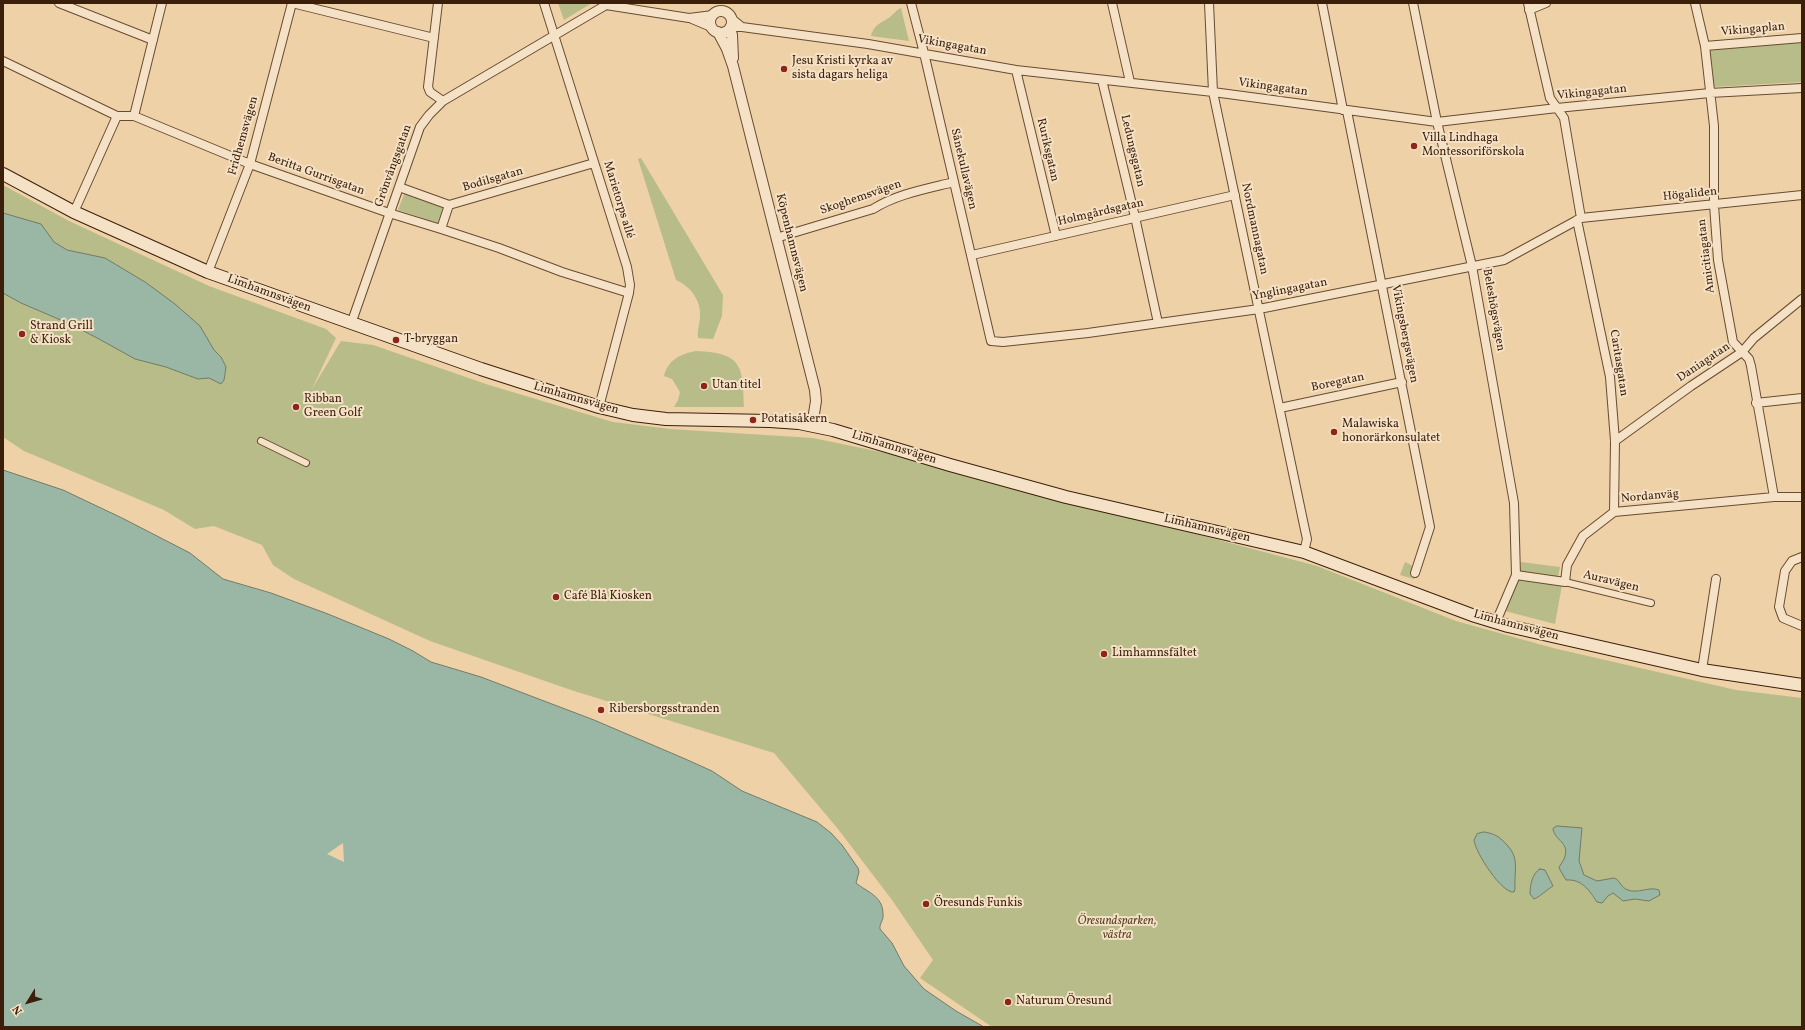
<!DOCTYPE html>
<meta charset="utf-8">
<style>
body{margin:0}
#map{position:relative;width:1805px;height:1030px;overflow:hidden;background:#eed1a7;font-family:Vollkorn,serif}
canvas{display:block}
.frame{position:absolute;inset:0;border:4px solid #3c1f0a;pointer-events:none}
.north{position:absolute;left:8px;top:982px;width:40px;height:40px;-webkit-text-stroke:3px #f4e1c6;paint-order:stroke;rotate:233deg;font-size:11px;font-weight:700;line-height:16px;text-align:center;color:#3c1f0a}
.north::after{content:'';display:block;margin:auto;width:14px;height:18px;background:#3c1f0a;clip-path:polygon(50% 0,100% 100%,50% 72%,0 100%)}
</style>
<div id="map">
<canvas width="1805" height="1030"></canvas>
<div class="frame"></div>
<div class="north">N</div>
</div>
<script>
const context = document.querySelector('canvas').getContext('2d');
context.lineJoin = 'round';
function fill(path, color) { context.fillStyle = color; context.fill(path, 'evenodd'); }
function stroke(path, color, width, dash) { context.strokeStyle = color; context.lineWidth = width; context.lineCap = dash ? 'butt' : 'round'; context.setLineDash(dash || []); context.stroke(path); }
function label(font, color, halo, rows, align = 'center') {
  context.font = font + ' Vollkorn,serif'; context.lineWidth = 4; context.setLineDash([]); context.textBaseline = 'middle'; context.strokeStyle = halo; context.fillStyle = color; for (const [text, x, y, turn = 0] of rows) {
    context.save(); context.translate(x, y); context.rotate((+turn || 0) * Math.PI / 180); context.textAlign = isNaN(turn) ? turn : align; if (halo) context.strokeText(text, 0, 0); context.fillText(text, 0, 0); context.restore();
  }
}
const green = new Path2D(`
 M558 3H592L564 20Z
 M901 8 909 41 871 36C875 22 882 24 891 16 895 13 896 10 901 8Z
 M1802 42V82L1713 87 1709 50Z
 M641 158 723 295 722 316 713 339 698 338C697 330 700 324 700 316 701 300 690 286 676 280L638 159Z
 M3 185 69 221 209 286 326 329 336 338 312 389 341 341 373 345 489 385 613 422 670 429 813 438 905 457 1317 566 1456 621 1553 648 1736 690 1802 698V1027H992L920 978 933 960 892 900 838 829 774 753 571 690 430 641 294 579 273 565 262 545 214 526 195 529 164 510 24 451 3 437Z
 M405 192 444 206 438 223 398 210Z
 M696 351C742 353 743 365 744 407H674L678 400 680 392 672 379 664 376C668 360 680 354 696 351Z
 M1405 562 1411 565 1416 574 1414 579 1400 575Z
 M1521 562 1560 567 1558 577 1520 573Z
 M1519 578 1562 585 1555 624 1505 611Z`);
const water = new Path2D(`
 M3 213 41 224 54 242 67 250 105 258 145 282 175 304 200 326 214 350 221 357 226 367 224 380 221 384 209 378 198 379 166 367 135 359 99 339 70 324 21 303 3 293Z
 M3 470 63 490 122 518 190 553 223 579 271 593 328 614 389 639 413 651 431 662 481 677 594 720 683 758 712 771 742 791 817 822 831 833 842 845 858 868 859 872 856 883C867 892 883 896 883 914 884 920 879 924 880 929L892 943 904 966 924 989 956 1011 984 1027H3Z
 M1557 826 1582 828 1579 861 1584 875 1597 881 1614 878C1620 880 1621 888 1628 890 1638 894 1649 886 1659 890L1660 895 1649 901 1635 899 1623 901 1613 893 1608 896 1602 903 1597 902C1589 890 1582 879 1566 880L1559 868C1560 864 1564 861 1565 856 1569 842 1555 841 1553 829Z
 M1484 832C1491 833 1497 835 1502 840 1521 857 1514 866 1515 889L1514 892C1502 894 1475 852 1474 840L1477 834Z
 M1540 869 1545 870 1553 886C1548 889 1538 898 1534 899L1530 894C1530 886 1532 873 1540 869Z`);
const pier = new Path2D(`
 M343 843 344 862 327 854Z`);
const pedestrian = new Path2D(`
 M261 441 306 463
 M1565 582 1651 603`);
const minor = new Path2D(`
 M59 3 153 40
 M292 3 434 38
 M438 3 428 87 430 92 443 101
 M544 3 627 267 630 285 629 293 599 407
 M911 3 924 53 991 341 1003 342 1088 333 1259 309 1504 260 1581 218 1802 195
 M1112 3 1130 82
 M1209 3 1213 92 1305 530 1307 539 1304 552
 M1322 3 1343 110
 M1413 3 1437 122 1472 266 1514 503 1516 575 1496 622
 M1528 3 1550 98 1564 118 1581 218
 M1695 3 1705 46 1714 126V205L1718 260 1733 342 1749 359 1751 366 1774 497
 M1529 10 1546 3
 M731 18 742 27
 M692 19 711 27
 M730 27H742L868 44 1016 70 1213 92 1437 122 1557 108 1710 93 1802 88
 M1705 46 1802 38
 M3 61 117 116H134L250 164 389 213 441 229 499 248 562 272 629 293
 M1016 70 1056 236
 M1102 80 1135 217 1158 323
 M1347 111 1430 527 1415 573
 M134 116 162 3
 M399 187 449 205 594 163
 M74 212 117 116
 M1577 220 1610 377 1615 441 1614 512
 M441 229 449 205
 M776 238 873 209C897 194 926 189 954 182
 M972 255 1235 195
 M208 272 250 164 292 3
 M351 324 420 127 429 115 443 101 606 5 689 18 713 15
 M1756 403 1802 398
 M1280 408 1402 382
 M1615 441 1691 386 1742 352 1754 338 1802 299
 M1802 557 1792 561 1785 571 1779 607 1783 618 1802 626
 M1516 575 1565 582 1567 565 1583 536 1614 512 1774 497H1802
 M1702 670 1716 579`);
const tertiary = new Path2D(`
 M710 22a11 11 0 1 1 22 0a11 11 0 1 1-22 0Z
 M730 28 732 35 733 58
 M718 32 727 49 733 66 815 390 816 401 812 426`);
const secondary = new Path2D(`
 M3 174 74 212 208 272 481 369 599 407 633 415 666 419 770 421 799 423 833 430 950 465 1066 497 1304 552 1472 615 1508 626 1702 670 1802 685`);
const markers = [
 [784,69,4,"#8f2418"],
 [1414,146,4,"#8f2418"],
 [22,334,4,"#8f2418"],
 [396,340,4,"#8f2418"],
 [704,386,4,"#8f2418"],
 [296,407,4,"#8f2418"],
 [753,420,4,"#8f2418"],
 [1334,432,4,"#8f2418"],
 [556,597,4,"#8f2418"],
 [1104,654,4,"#8f2418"],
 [601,710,4,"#8f2418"],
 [926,904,4,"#8f2418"],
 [1008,1002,4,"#8f2418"]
];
const streetNames = [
 ["Vikingaplan",1753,30,-5],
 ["Vikingagatan",952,46,10],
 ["Vikingagatan",1273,88,8],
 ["Vikingagatan",1592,93,-6],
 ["Fridhemsvägen",244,136,-74],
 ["Ruriksgatan",1047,150,77],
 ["Ledungsgatan",1132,151,77],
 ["Grönvångsgatan",394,166,-70],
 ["Sånekullavägen",963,169,77],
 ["Beritta Gurrisgatan",316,175,20],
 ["Bodilsgatan",493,180,-16],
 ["Högaliden",1690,195,-6],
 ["Skoghemsvägen",861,198,-19],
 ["Marietorps allé",618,200,73],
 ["Holmgårdsgatan",1101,213,-13],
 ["Nordmannagatan",1254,229,78],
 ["Köpenhamnsvägen",791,243,76],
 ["Amicitiagatan",1707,256,-97],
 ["Ynglingagatan",1290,290,-11],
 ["Limhamnsvägen",269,294,20],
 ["Beleshögsvägen",1493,310,80],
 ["Vikingsbergsvägen",1404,334,79],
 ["Caritasgatan",1618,363,81],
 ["Daniagatan",1704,363,-34],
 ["Boregatan",1338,383,-12],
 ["Limhamnsvägen",576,399,16],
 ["Limhamnsvägen",894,448,17],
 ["Nordanväg",1650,497,-5],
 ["Limhamnsvägen",1207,529,13],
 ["Auravägen",1611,582,14],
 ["Limhamnsvägen",1516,626,15]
];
const poiNames = [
 ["Jesu Kristi kyrka av",792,62],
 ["sista dagars heliga",792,76],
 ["Villa Lindhaga",1422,139],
 ["Montessoriförskola",1422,153],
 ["Strand Grill",30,327],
 ["& Kiosk",30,341],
 ["T-bryggan",404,340],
 ["Utan titel",712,386],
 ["Ribban",304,400],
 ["Green Golf",304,414],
 ["Potatisåkern",761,420],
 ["Malawiska",1342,425],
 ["honorärkonsulatet",1342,439],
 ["Café Blå Kiosken",564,597],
 ["Limhamnsfältet",1112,654],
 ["Ribersborgsstranden",609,710],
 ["Öresunds Funkis",934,904],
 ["Naturum Öresund",1016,1002]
];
const parkNames = [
 ["Öresundsparken,",1117,922],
 ["västra",1117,936]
];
fill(green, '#b8bc88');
fill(water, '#9ab7a5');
stroke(water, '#747a67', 1);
fill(pier, '#eed1a7');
stroke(pedestrian, '#684c31', 8);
stroke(minor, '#684c31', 10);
stroke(tertiary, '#684c31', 12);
stroke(secondary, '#3c1f0a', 14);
stroke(pedestrian, '#f4e1c6', 6);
stroke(minor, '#f4e1c6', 8);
stroke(tertiary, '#f4e1c6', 10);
stroke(secondary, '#f4e1c6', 12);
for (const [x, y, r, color] of markers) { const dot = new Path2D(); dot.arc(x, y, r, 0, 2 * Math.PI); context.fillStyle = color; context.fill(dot); stroke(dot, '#f4e1c6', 1.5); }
label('12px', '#3c1f0a', '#f4e1c6', streetNames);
label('12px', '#3c1f0a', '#f4e1c6', poiNames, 'left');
label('italic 12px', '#5b462a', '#f4e1c6', parkNames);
</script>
